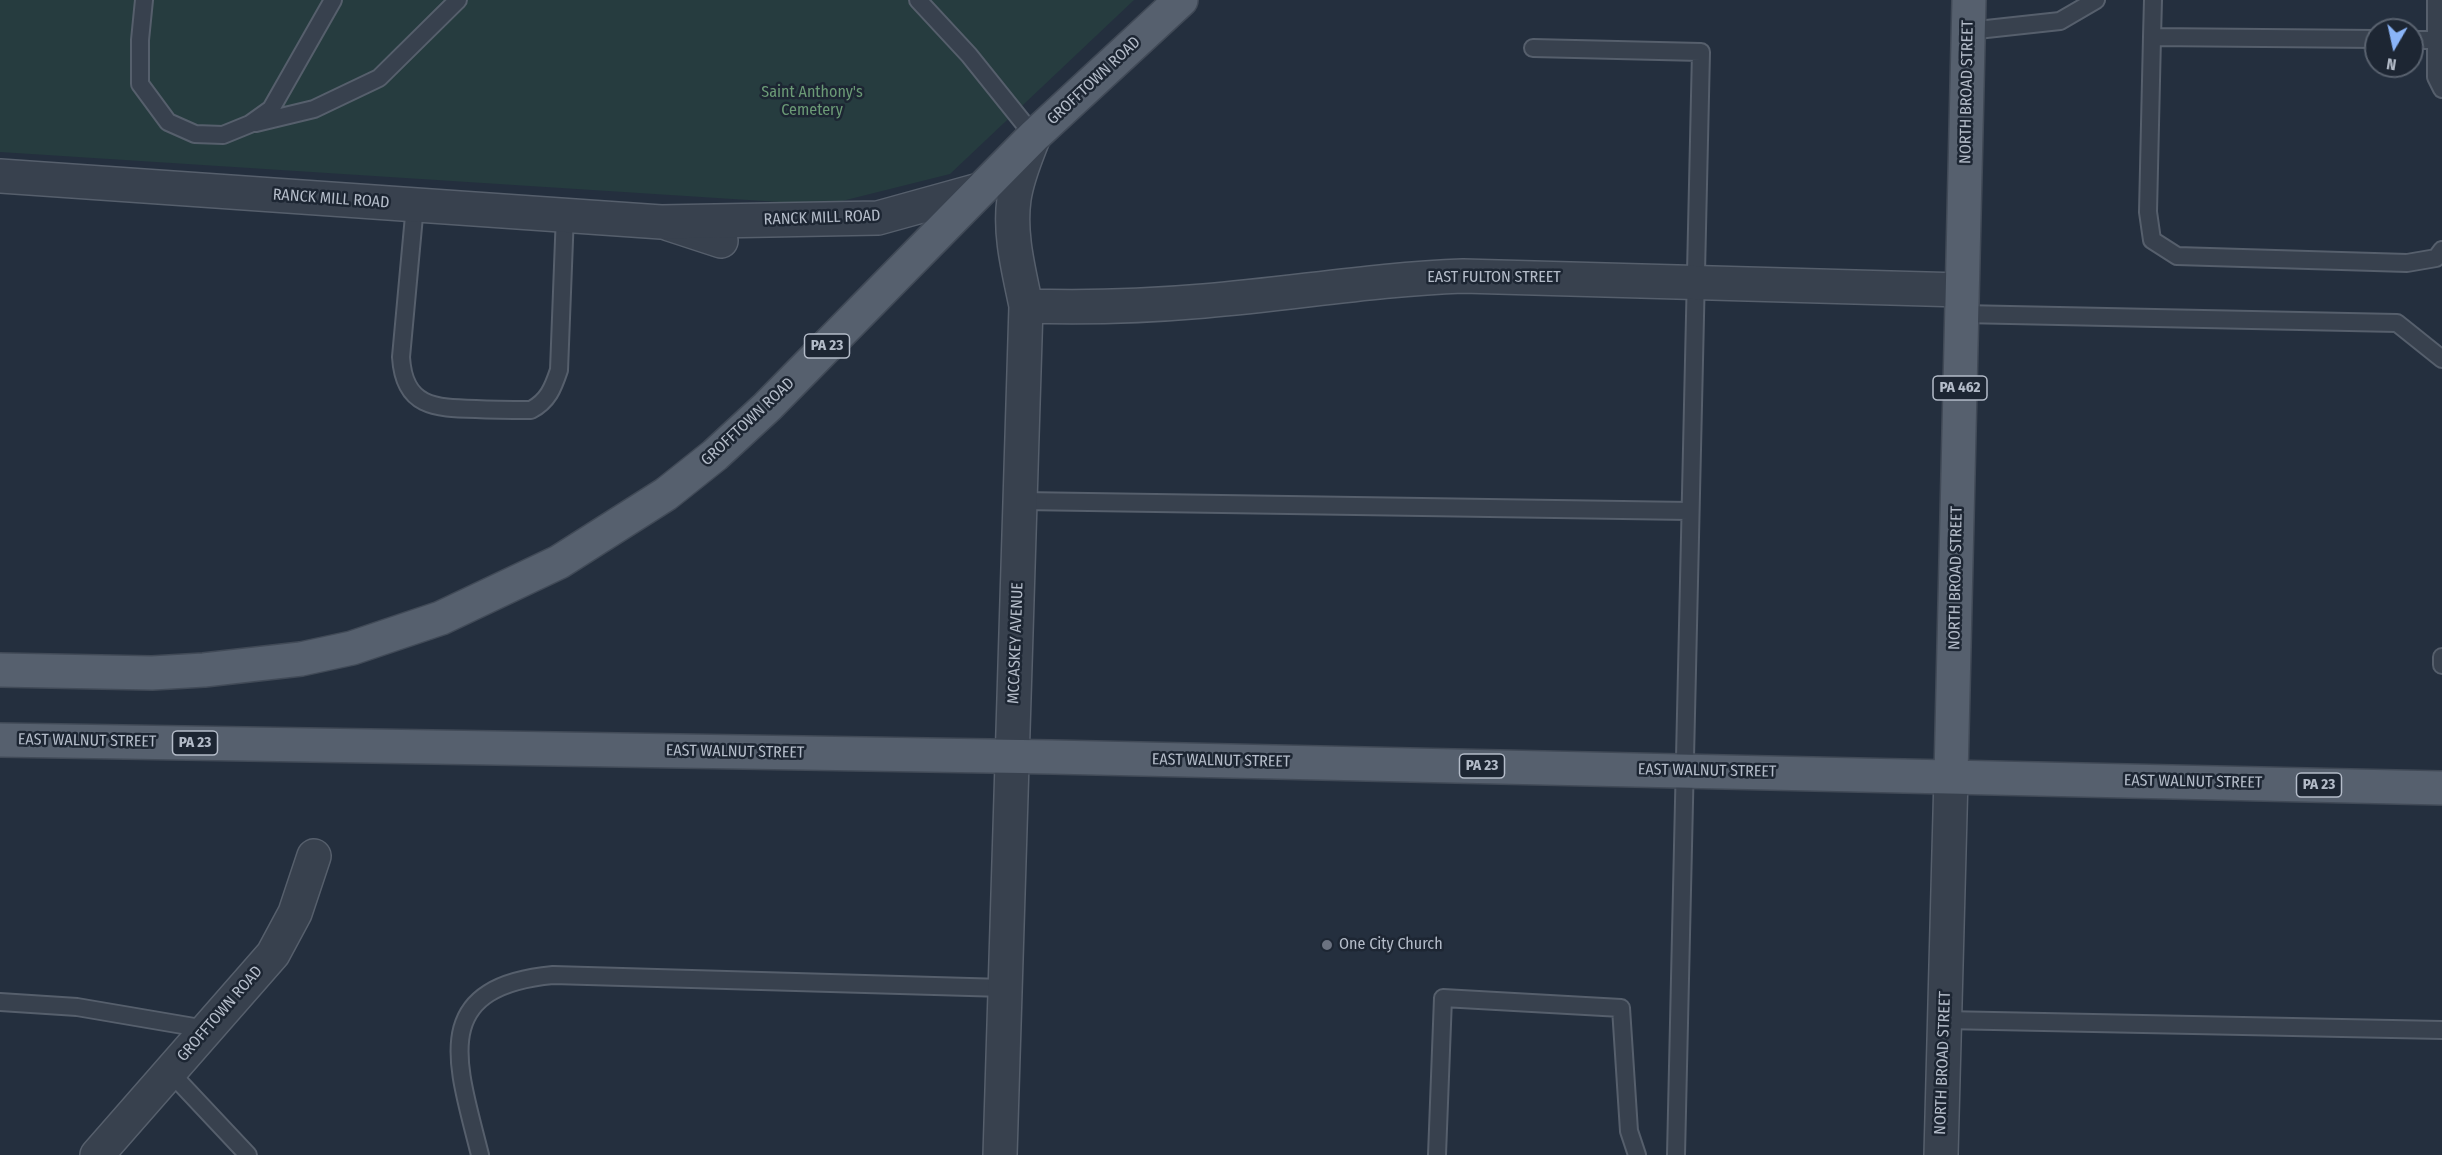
<!DOCTYPE html>
<style>
body{margin:0}
#map{position:relative;width:2442px;height:1155px;overflow:hidden;background:#242f3e;font-family:"Fira Sans Condensed",sans-serif}
canvas{display:block}
.north{position:absolute;left:2364px;top:18px;width:60px;height:60px;box-sizing:border-box;background:#1d2633;border:2px solid #59626f;border-radius:50%;rotate:189deg;font-size:16px;font-weight:700;line-height:24px;text-align:center;color:#b4bcc9}
.north::after{content:'';display:block;margin:auto;width:21px;height:27px;background:#8ab4f8;clip-path:polygon(50% 0,100% 100%,50% 72%,0 100%)}
</style>
<div id="map">
<canvas width="2442" height="1155"></canvas>
<div class="north">N</div>
</div>
<script>
const context = document.querySelector('canvas').getContext('2d');
context.lineJoin = 'round';
function fill(path, color) { context.fillStyle = color; context.fill(path, 'evenodd'); }
function stroke(path, color, width, dash) { context.strokeStyle = color; context.lineWidth = width; context.lineCap = dash ? 'butt' : 'round'; context.setLineDash(dash || []); context.stroke(path); }
function label(font, color, halo, rows, align = 'center') {
  context.font = font + ' "Fira Sans Condensed",sans-serif'; context.lineWidth = 5; context.setLineDash([]); context.textBaseline = 'middle'; context.strokeStyle = halo; context.fillStyle = color; for (const [text, x, y, turn = 0] of rows) {
    context.save(); context.translate(x, y); context.rotate((+turn || 0) * Math.PI / 180); context.textAlign = isNaN(turn) ? turn : align; if (halo) context.strokeText(text, 0, 0); context.fillText(text, 0, 0); context.restore();
  }
}
const green = new Path2D(`
 M0 0H1134L950 174 826 205 0 152Z`);
const service = new Path2D(`
 M144 0 140 40V84L168 122 195 134 223 135 250 124 271 109 333 0
 M918 0 969 55 1034 136
 M2153 0 2152 37 2376 39
 M2436 0V77L2442 89
 M1968 31 2060 21 2096 0
 M2152 37 2148 212 2152 240 2177 256 2407 263 2436 258 2442 250
 M2412 40H2436
 M1533 48 1701 52 1676 1155
 M256 123 314 109 379 78 458 0
 M415 205 401 357C404 407 434 408 476 409 494 410 513 410 531 410 548 401 553 388 559 370L565 214
 M1962 314 2397 323 2442 359
 M1022 501 1689 511
 M2442 657V665
 M0 1002 77 1007 206 1029
 M1944 1020 2442 1030
 M170 1072 248 1155
 M480 1155C458 1066 426 987 553 975L1004 988
 M1437 1155 1443 998 1621 1008 1629 1131 1637 1155`);
const minor = new Path2D(`
 M669 224 721 241
 M1026 306C1085 308 1145 306 1204 301 1291 294 1376 279 1463 276L1962 290
 M97 1155 273 954 295 913 314 856
 M1000 1155 1026 306C1019 271 1009 235 1014 199 1017 177 1026 157 1034 136
 M1941 1155 1951 776`);
const tertiary = new Path2D(`
 M0 176 661 222 878 218 979 190`);
const primary = new Path2D(`
 M0 670 152 673 204 670 301 659 352 648 441 618 559 562 666 494 715 455 767 407 1034 136 1181 0
 M0 740 1052 757 2442 788
 M1951 776 1969 0`);
const markers = [
 [1327,945,6,"#6b7280"]
];
const shields = [
 [827,346,45],
 [1960,388,54],
 [195,743,45],
 [1482,766,45],
 [2319,785,45]
];
const shieldNames = [
 ["PA 23",827,346],
 ["PA 462",1960,388],
 ["PA 23",195,743],
 ["PA 23",1482,766],
 ["PA 23",2319,785]
];
const streetNames = [
 ["GROFFTOWN ROAD",1094,81,-43],
 ["NORTH BROAD STREET",1967,92,-89],
 ["RANCK MILL ROAD",331,199,4],
 ["RANCK MILL ROAD",822,218,-2],
 ["EAST FULTON STREET",1494,278],
 ["GROFFTOWN ROAD",748,422,-43],
 ["NORTH BROAD STREET",1956,578,-89],
 ["MCCASKEY AVENUE",1016,643,-88],
 ["EAST WALNUT STREET",87,741,1],
 ["EAST WALNUT STREET",735,752,1],
 ["EAST WALNUT STREET",1221,761,1],
 ["EAST WALNUT STREET",1707,771,1],
 ["EAST WALNUT STREET",2193,782,1],
 ["GROFFTOWN ROAD",220,1014,-49],
 ["NORTH BROAD STREET",1943,1063,-88]
];
const parkNames = [
 ["Saint Anthony's",812,93],
 ["Cemetery",812,111]
];
const poiNames = [
 ["One City Church",1339,945]
];
fill(green, '#263c3f');
stroke(service, '#565f6c', 20);
stroke(minor, '#565f6c', 36);
stroke(tertiary, '#565f6c', 36);
stroke(primary, '#414a57', 36);
stroke(service, '#38414e', 16);
stroke(minor, '#38414e', 33);
stroke(tertiary, '#38414e', 33);
stroke(primary, '#56606e', 33);
for (const [x, y, r, color] of markers) { const dot = new Path2D(); dot.arc(x, y, r, 0, 2 * Math.PI); context.fillStyle = color; context.fill(dot); stroke(dot, '#1d2633', 2); }
for (const [x, y, w] of shields) { const box = new Path2D(); box.roundRect(x - w / 2, y - 12, w, 24, 4.5); context.fillStyle = '#1d2633'; context.fill(box); stroke(box, '#b4bcc9', 1.5); }
label('bold 15px', '#b4bcc9', null, shieldNames);
label('16px', '#b4bcc9', '#1d2633', streetNames);
label('16px', '#6b9a76', '#1d2633', parkNames);
label('16px', '#b4bcc9', '#1d2633', poiNames, 'left');
</script>
